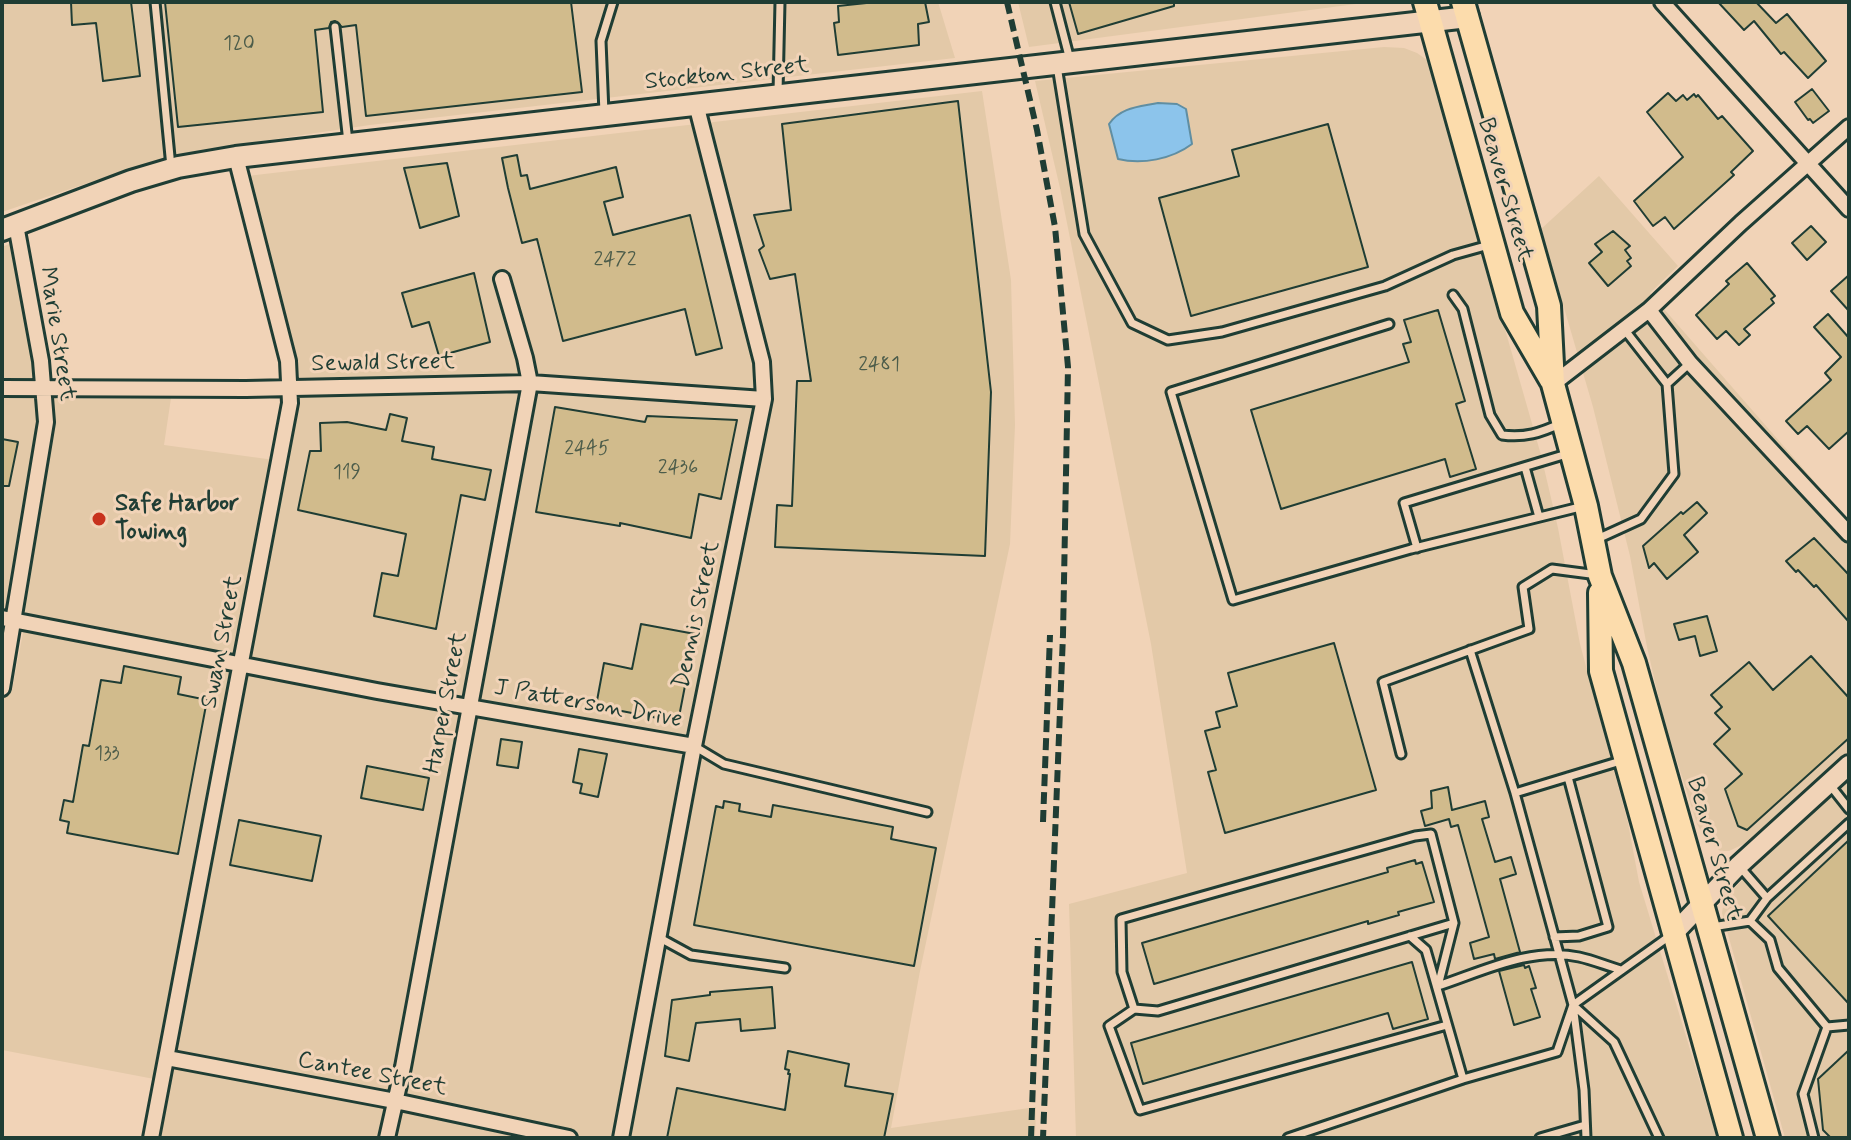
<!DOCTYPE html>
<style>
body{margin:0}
#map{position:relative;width:1851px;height:1140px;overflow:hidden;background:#f1d3b7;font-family:Mynerve,sans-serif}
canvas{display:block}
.frame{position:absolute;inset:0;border:4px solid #1f3d34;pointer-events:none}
</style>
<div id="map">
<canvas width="1851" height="1140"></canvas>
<div class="frame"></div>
</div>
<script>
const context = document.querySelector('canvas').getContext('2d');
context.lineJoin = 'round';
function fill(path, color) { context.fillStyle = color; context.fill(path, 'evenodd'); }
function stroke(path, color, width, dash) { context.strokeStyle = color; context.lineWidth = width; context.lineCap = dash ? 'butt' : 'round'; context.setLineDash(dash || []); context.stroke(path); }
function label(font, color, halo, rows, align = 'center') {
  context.font = font + ' Mynerve,sans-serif'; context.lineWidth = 6; context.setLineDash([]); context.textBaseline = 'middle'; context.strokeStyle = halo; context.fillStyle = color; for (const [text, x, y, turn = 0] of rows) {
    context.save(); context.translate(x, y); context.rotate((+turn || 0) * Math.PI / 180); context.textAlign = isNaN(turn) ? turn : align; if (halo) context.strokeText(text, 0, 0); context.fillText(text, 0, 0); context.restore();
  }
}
const built = new Path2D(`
 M2 2H938L955 58 370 125 201 150 153 161 2 212Z
 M1018 2H1371L1029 47Z
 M1384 47 1404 48 1417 53 1427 60 1430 67 1541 455 1558 528 1580 644 1628 823 1639 882 1717 1138H1076L1069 904 1187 873 1151 644 1060 188 1035 81Z
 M982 91 1011 280 1015 425 1010 544 920 971 891 1128 1036 1107 1035 1138H160L170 1082 2 1050V689L12 690 26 617 2 611V247L26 237 56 399 171 398 164 445 289 462 297 395 296 373 247 176Z
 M1599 176 1678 266 1650 293 1849 521V751L1744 844 1729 851H1720L1704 836 1697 824 1663 717 1647 647 1630 556 1593 407 1541 229Z
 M1849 778V1138H1785L1722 913 1724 900 1769 850Z`);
const water = new Path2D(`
 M1158 103 1177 104 1186 109 1192 144C1172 159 1142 165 1118 159L1109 124C1121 107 1139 107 1158 103Z`);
const building = new Path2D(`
 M71 2H131L140 76 103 81 96 23 72 25Z
 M165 2H571L582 92 366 116 356 25 342 27 335 21 331 22 329 28 315 30 323 112 178 127Z
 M876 2H925L929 22 918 24 919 45 838 55 834 23 839 22 838 6Z
 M1069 2H1174V6L1078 34Z
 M1718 2H1756L1776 23 1787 14 1826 61 1808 78 1784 52 1781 54 1754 21 1744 30Z
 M1812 89 1829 111 1813 123 1810 119 1808 120 1795 102Z
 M1668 93 1676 101 1683 95 1687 100 1694 94 1696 97 1698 95 1718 119 1722 116 1753 151 1731 172 1734 175 1674 229 1665 217 1653 226 1634 201 1683 157 1647 112Z
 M958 101 991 392 985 556 775 547 777 505 792 506 797 381H811L795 274 770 279 759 250 764 246 754 215 791 210 782 124Z
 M1328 124 1368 267 1191 316 1159 198 1239 176 1232 150Z
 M517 155 521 176 527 175 530 189 616 167 623 197 604 202 613 235 690 215 722 348 696 355 685 309 563 341 537 239 522 243 508 188 502 158Z
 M447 163 459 216 420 228 404 168Z
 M1811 226 1826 242 1807 260 1792 243Z
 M1613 231 1630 246 1625 250 1631 258 1627 261 1631 266 1608 286 1589 263 1602 252 1595 244Z
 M1747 263 1775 296 1771 299 1774 303 1744 329 1750 335 1739 345 1726 331 1717 339 1696 315 1729 284 1726 281Z
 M474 273 490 342 439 356 429 322 412 327 402 293Z
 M1849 275V311L1831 291Z
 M1438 310 1465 401 1456 404 1476 469 1450 477 1445 459 1281 509 1251 410 1409 362 1403 344 1411 342 1404 320Z
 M1828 314 1849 338V431L1829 449 1807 426 1798 434 1786 421 1831 380 1825 373 1841 357 1814 327Z
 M555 407 645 422 647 416 737 420 721 499 699 494 691 538 620 523V526L536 512Z
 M390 414 407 418 402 441 434 447 432 459 491 470 485 500 461 495 436 629 374 616 382 573 398 576 406 534 298 510 310 451H321L320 423 347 422 386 430Z
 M2 439 18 442 9 486H2Z
 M1697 502 1707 513 1684 535 1698 552 1667 579 1654 563 1649 568 1643 546 1681 512 1683 514Z
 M1814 538 1849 575V622L1816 585 1814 587 1798 570 1796 572 1786 561Z
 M1707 616 1717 651 1700 656 1695 636 1679 640 1674 624Z
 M641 624 695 634 678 722 596 706 604 663 632 669Z
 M1334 643 1376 790 1225 833 1208 772 1216 770 1205 731 1220 727 1216 712 1237 706 1228 673Z
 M1811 656 1849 698V738L1747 830 1738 826 1725 789 1742 774 1714 744 1730 729 1715 713 1722 707 1711 695 1749 662 1773 690Z
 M124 666 181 677 178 694 207 700 178 854 67 833 69 822 60 820 64 800 73 802 83 745 89 746 101 680 121 683Z
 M501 739 522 742 518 768 497 765Z
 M579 749 607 754 598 797 580 793 582 784 573 782Z
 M367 766 429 778 423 810 361 798Z
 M1448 787 1452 810 1485 801 1489 817 1482 819 1495 862 1511 857 1516 874 1500 879 1520 952 1495 959 1494 954 1474 959 1470 943 1489 937 1458 825 1451 827 1449 819 1425 826 1421 811 1432 808 1431 791Z
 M724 801 740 804 739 811 771 817 773 805 893 827 891 839 936 848 914 966 694 925 716 806 723 808Z
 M239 820 321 836 312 881 230 865Z
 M1849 840V1004L1768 916Z
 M1415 860 1416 864 1422 862 1434 902 1398 912 1399 915 1368 924V921L1154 984 1142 943 1388 872 1387 868Z
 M1412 962 1428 1019 1393 1029 1388 1013 1143 1084 1131 1043Z
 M1524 965 1525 968 1529 966 1536 988 1531 989 1540 1017 1514 1025 1499 971Z
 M772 987 775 1028 741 1031 740 1019 696 1023 689 1061 665 1056 672 1000 710 995V992Z
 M1849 1050V1138H1831L1823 1130 1818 1079Z
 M788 1051 849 1064 845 1086 893 1094 884 1138H667L677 1088 785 1110 790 1074H788L789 1070 785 1069Z`);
const service = new Path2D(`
 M155 2 171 167
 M1055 2 1070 60
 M335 27 348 142
 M1057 66 1084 234 1132 323 1168 340 1222 332 1385 286 1453 255 1489 245
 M778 93 780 2
 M604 113 601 41 613 2
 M1453 295 1463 309 1490 415 1502 435C1525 438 1540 433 1562 423
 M1389 324 1171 392 1233 600 1411 549 1584 506
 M1667 384 1690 363
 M1525 467 1539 517
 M1595 540 1641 519 1674 474 1667 384 1624 329
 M1417 548 1404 503 1570 453
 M1470 650 1515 793 1573 1005 1584 1090 1586 1138
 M694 746 724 764 927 812
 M1401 754 1383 682 1529 629 1523 587 1552 569 1598 575
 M1830 785 1849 809
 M1515 793 1624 760
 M1740 867 1767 898 1750 921 1770 940 1778 968 1827 1027 1849 1025
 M1767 898 1849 823
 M1712 927 1750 921
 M1410 936 1426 950 1463 1079 1557 1052 1573 1005 1671 935
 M658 937 691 955 785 968
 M1554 937 1579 936 1608 927 1568 777
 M1438 986C1481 972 1532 946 1579 957 1593 960 1607 966 1621 970
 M1573 1005 1614 1042 1659 1138
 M1134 1009 1122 972 1121 919 1415 836 1431 834 1454 923 1438 986
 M1447 1025 1140 1110 1109 1026 1134 1009 1158 1011 1454 923
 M1288 1138 1463 1079
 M1540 1138 1585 1125
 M1814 1138 1803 1094 1827 1027`);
const minor = new Path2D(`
 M1662 2 1849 209
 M1649 310 1690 363 1849 534
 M1553 384 1649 310 1741 223 1849 127
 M2 388 246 389 530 383 764 399
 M2 618 377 691 694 746
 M2 688 46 422 41 361 16 225
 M167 1058 395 1101 569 1138
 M151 1138 290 403 288 361 236 157
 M387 1138 403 1067 530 383 525 358 502 279
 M621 1138 694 746 764 399 762 362 696 104`);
const tertiary = new Path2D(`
 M1673 934 1738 866 1849 765`);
const secondary = new Path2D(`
 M2 230 131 181 178 167 236 157 1468 17`);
const primary = new Path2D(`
 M1425 2 1512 313 1551 380
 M1463 2 1549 306 1553 384 1586 506 1600 576 1634 663 1768 1138
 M1600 593 1601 671 1731 1138`);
const rail = new Path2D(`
 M1007 2 1037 130 1055 227 1068 367 1063 635 1043 1138
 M1043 822 1050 635
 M1031 1138 1038 938`);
const markers = [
 [99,519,8,"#c8321e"]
];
const numberNames = [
 ["120",239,45],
 ["2472",615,261],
 ["2481",879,366],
 ["2445",587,450],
 ["2436",678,469],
 ["119",347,474],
 ["133",107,755]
];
const streetNames = [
 ["Stockton Street",727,75,-6],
 ["Beaver Street",1504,190,74],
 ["Marie Street",56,334,81],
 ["Sewald Street",383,364,-1],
 ["Dennis Street",698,615,-78],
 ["Swan Street",223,642,-79],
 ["Harper Street",447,703,-79],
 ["J Patterson Drive",588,705,10],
 ["Beaver Street",1713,849,74],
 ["Cantee Street",372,1075,11]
];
const poiNames = [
 ["Safe Harbor",115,505],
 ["Towing",115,533]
];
fill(built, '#e3c9a8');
fill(water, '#8cc4eb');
stroke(water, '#608ea2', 2);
fill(building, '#d1bb8c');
stroke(building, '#1f3d34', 2);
stroke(service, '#1f3d34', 13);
stroke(minor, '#1f3d34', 20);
stroke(tertiary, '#1f3d34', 24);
stroke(secondary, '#1f3d34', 26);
stroke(primary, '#1f3d34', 28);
stroke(service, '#f1d3b7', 7);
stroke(minor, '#f1d3b7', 14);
stroke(tertiary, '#f1d3b7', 18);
stroke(secondary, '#f1d3b7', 20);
stroke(primary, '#fcdcac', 22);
stroke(rail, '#1f3d34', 6, [12, 6]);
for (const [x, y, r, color] of markers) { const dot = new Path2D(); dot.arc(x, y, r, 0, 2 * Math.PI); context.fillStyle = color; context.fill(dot); stroke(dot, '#f1d3b7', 3); }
label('20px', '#4c5c4a', null, numberNames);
label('24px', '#1f3d34', '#f1d3b7', streetNames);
label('bold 24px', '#1f3d34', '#f1d3b7', poiNames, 'left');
</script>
